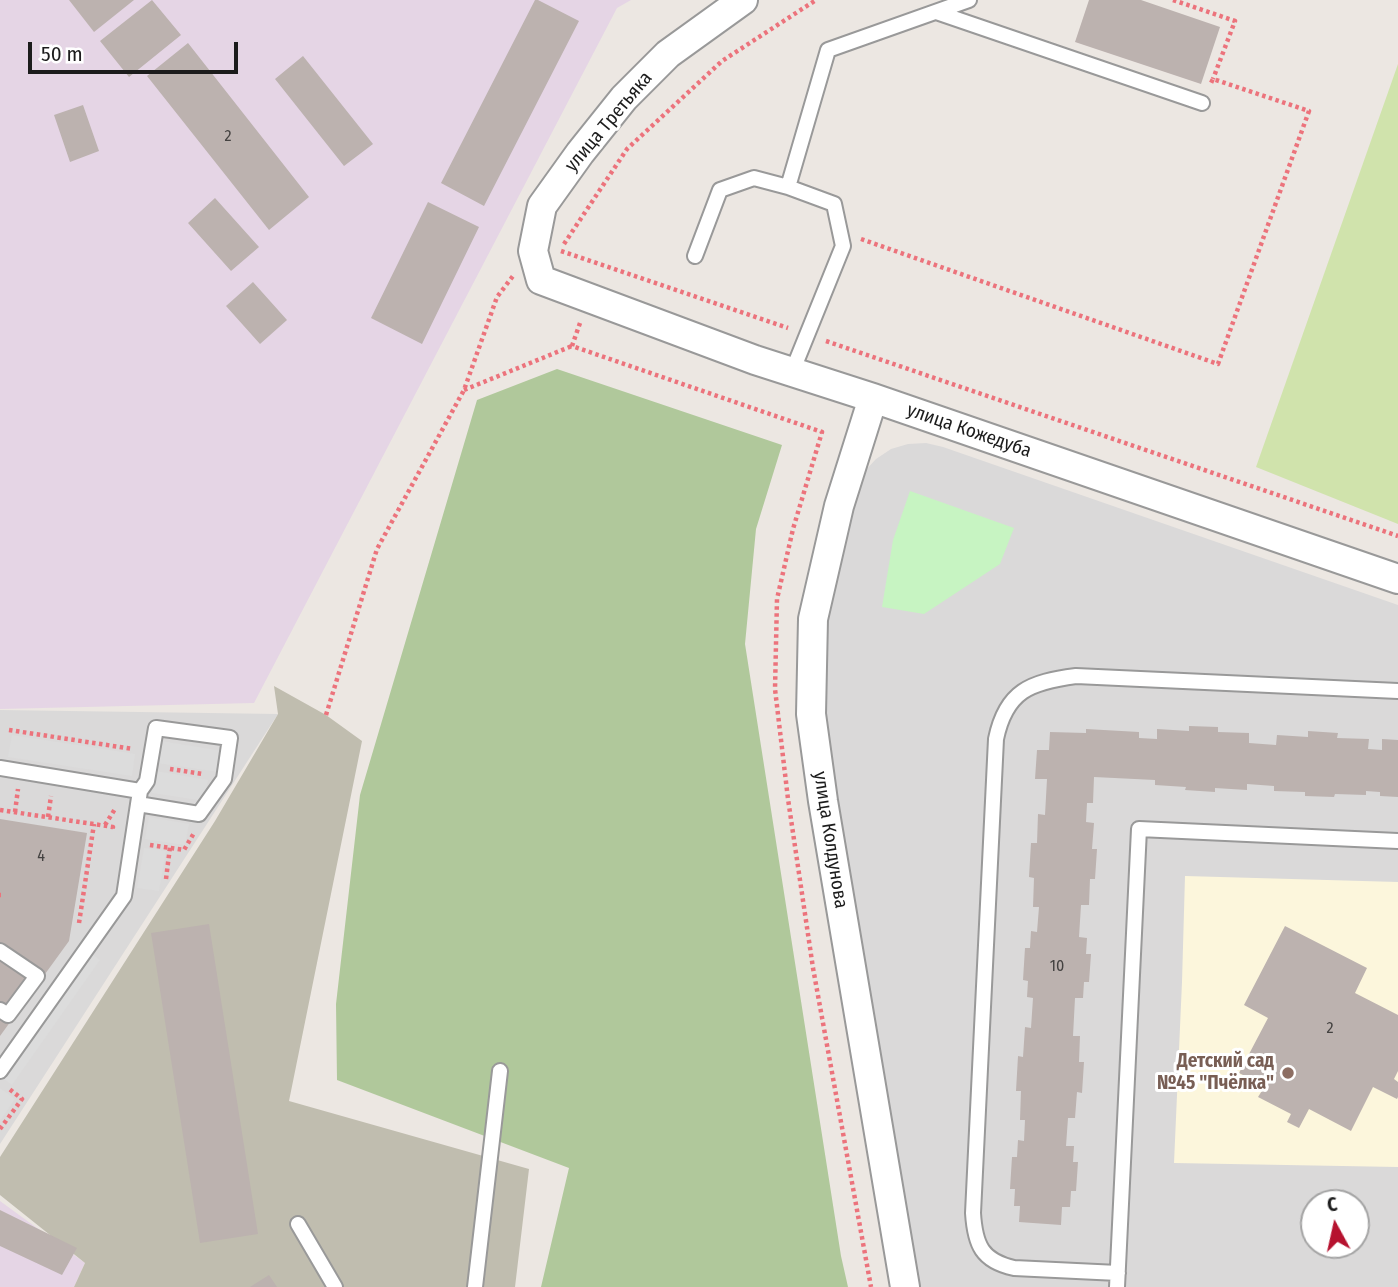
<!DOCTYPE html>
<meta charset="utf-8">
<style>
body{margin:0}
#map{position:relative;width:1398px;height:1287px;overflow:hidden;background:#ece7e2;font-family:"Fira Sans Condensed",sans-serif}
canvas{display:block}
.north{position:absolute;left:1300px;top:1189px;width:70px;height:70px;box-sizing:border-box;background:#fff;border:2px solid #a4a4a4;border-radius:50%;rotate:352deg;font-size:19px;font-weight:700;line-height:28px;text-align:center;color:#1c1c1c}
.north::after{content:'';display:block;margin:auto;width:24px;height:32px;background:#b6122f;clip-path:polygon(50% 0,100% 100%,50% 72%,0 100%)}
.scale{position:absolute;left:28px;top:42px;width:210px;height:32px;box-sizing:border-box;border:4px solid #1c1c1c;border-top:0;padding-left:9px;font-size:21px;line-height:24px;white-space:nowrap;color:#1c1c1c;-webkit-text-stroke:5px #fff;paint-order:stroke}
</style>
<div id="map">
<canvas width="1398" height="1287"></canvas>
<div class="north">С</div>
<div class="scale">50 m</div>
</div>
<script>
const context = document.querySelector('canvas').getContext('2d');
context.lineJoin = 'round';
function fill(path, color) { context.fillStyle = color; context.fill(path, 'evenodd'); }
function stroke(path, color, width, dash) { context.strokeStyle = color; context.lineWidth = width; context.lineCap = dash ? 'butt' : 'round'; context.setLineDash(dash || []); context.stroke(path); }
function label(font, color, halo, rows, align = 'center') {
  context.font = font + ' "Fira Sans Condensed",sans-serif'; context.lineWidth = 6; context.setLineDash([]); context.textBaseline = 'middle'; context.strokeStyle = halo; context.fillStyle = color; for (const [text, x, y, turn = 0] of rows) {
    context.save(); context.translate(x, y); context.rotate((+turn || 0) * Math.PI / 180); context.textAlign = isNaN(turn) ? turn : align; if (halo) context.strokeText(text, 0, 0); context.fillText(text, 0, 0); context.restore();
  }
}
const residential = new Path2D(`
 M926 443 943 447 1398 605V1287H916L834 799 824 715 826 622 849 507 864 472 876 459 891 449 908 444ZM1314 1203H1356V1245H1314Z
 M0 710 278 714 0 1144Z`);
const industrial = new Path2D(`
 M0 0H631L617 8 254 703 0 709Z
 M0 1201 85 1263 74 1287H0Z`);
const education = new Path2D(`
 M1185 876 1398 882V1167L1174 1163 1182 982Z`);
const construction = new Path2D(`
 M274 686 326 715 362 741 289 1101 529 1169 515 1287H74L85 1263 0 1195V1157L215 821 278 714Z`);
const grass = new Path2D(`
 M1398 64V524L1256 467Z`);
const forest = new Path2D(`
 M557 369 782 445 756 529 745 644 841 1256 848 1287H541L569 1168 337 1080 336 1004 360 795 477 400Z`);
const park = new Path2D(`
 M910 491 1014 528 1000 564 924 614 882 607 893 540Z`);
const parking = new Path2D(`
 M12 735 135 754 132 776 8 757Z
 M161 741 222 751 219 772 157 763Z
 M156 771 208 780 204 801 152 793Z
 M149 817 189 824 185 845 145 839Z
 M144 848 166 851 159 891 137 888Z
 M92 954 100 960 12 1085 4 1079Z
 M0 1088 15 1099 0 1121Z`);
const building = new Path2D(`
 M69 0H134L94 32Z
 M152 0 181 35 129 77 100 41Z
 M535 0H538L579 21 484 206 441 183Z
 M1089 0H1141L1220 27 1201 84 1075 42Z
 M188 43 309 197 269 230 147 76Z
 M303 56 373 144 344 166 275 79Z
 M83 105 99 151 70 162 54 115Z
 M215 198 259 247 231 271 188 223Z
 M428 202 479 227 422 344 371 318Z
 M253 282 287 320 260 344 226 306Z
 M1189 726 1218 727V732L1249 733V743L1276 745 1277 735 1308 737V731L1338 733 1337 738 1369 739 1368 749 1382 750V739L1398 740V797L1380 796V792L1366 791V795L1335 794 1334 797 1305 796V792L1274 791V786L1247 784V790L1215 788V792L1185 790 1186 787 1155 785V780L1094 777 1093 803H1087L1086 822 1094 823 1092 849H1097L1095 879H1090L1089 905H1081L1079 937 1087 938 1086 954H1091L1089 982H1084L1083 998H1075L1073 1036H1080L1079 1062H1084L1082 1093 1077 1092 1075 1118H1068L1066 1146H1074L1073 1162H1078L1076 1191H1071L1070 1207H1062L1061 1225 1019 1222 1020 1206H1014L1015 1189H1010L1012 1157H1017L1018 1140 1024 1141 1025 1120H1020L1021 1091H1016L1018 1056 1023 1057 1025 1027 1031 1028 1033 998 1027 997 1028 981 1023 980 1025 948H1030L1031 931 1037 932 1039 907H1033L1034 878 1029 877 1031 843H1037L1038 814 1045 815 1047 779H1035L1037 750H1049L1050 732 1086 733V729L1139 732V738L1157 739V729L1189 731Z
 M0 819 87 833 69 941 0 1036Z
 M209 924 258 1234 200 1243 151 933Z
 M1285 926 1367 968 1355 993 1398 1015V1071L1394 1079 1398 1082V1097L1397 1099 1373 1087 1351 1131 1309 1109 1299 1128 1287 1122 1291 1114 1258 1097 1265 1086 1239 1073 1268 1018 1244 1005Z
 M0 1210 77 1248 62 1275 0 1246Z
 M269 1275 277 1287H250Z`);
const path = new Path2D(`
 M1173 0 1235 21 1213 79
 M861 239 1218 364 1309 111 1213 79 1210 85
 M564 244 627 149 722 61 816 0
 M561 251 788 328
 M580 323 572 346 822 432 793 529 777 599 775 689 788 799 813 968 871 1287
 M826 341 1398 536
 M464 390 572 346
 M326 715 377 549 464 390 497 297 513 276
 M9 730 133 749
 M170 769 203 774
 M0 810 113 827 112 831
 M15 812 18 789
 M48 817 51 796
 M105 825 115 809
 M150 845 184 850 194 833
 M166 879 170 847
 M0 895H1
 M79 923 94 824
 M0 1129 22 1099 8 1088`);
const lane = new Path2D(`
 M936 12 1202 103
 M788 187 828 50 969 0
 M695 256 720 190 754 178 788 187 834 204 843 246 792 372
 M0 768 140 791 124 896 0 1071
 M138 804 199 814 224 779 230 738 156 728 147 781 140 791
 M0 951 37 976 8 1015 0 1010
 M298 1224 335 1287
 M1118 1273 1014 1268C982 1261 975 1245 973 1213L996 739C1006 691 1030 682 1076 676L1398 691
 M475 1287 500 1071
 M1117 1287 1139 829 1398 841`);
const street = new Path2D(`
 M743 0 668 54 624 98 580 153 542 206 533 251 541 280 755 360 873 398 1398 579
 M873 398 839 506 813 619 811 714 823 801 905 1287`);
const markers = [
 [1288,1073,7,"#8d6e63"]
];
const numberNames = [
 ["2",228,137],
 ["4",41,857],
 ["10",1057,967],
 ["2",1330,1029]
];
const streetNames = [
 ["улица Третьяка",609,122,-50],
 ["улица Кожедуба",969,431,19],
 ["улица Колдунова",830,840,81]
];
const educationNames = [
 ["Детский сад",1274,1062],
 ["№45 \"Пчёлка\"",1274,1084]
];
fill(residential, '#dad9d9');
fill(industrial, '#e5d5e5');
fill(education, '#fcf6dc');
fill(construction, '#c0bdaf');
fill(grass, '#d0e3ac');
fill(forest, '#b0c89b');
fill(park, '#c7f4c2');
fill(parking, '#dcdcdc');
fill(building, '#bcb2af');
stroke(lane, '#999', 18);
stroke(street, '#999', 32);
stroke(path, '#ec737c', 4.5, [3.5, 3.5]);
stroke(lane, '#fff', 14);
stroke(street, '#fff', 28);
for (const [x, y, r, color] of markers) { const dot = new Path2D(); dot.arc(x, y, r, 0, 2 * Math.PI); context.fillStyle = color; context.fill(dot); stroke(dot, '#fff', 2.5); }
label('16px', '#444241', null, numberNames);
label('19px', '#1c1c1c', '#fff', streetNames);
label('bold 19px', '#785e54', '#fff', educationNames, 'right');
</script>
